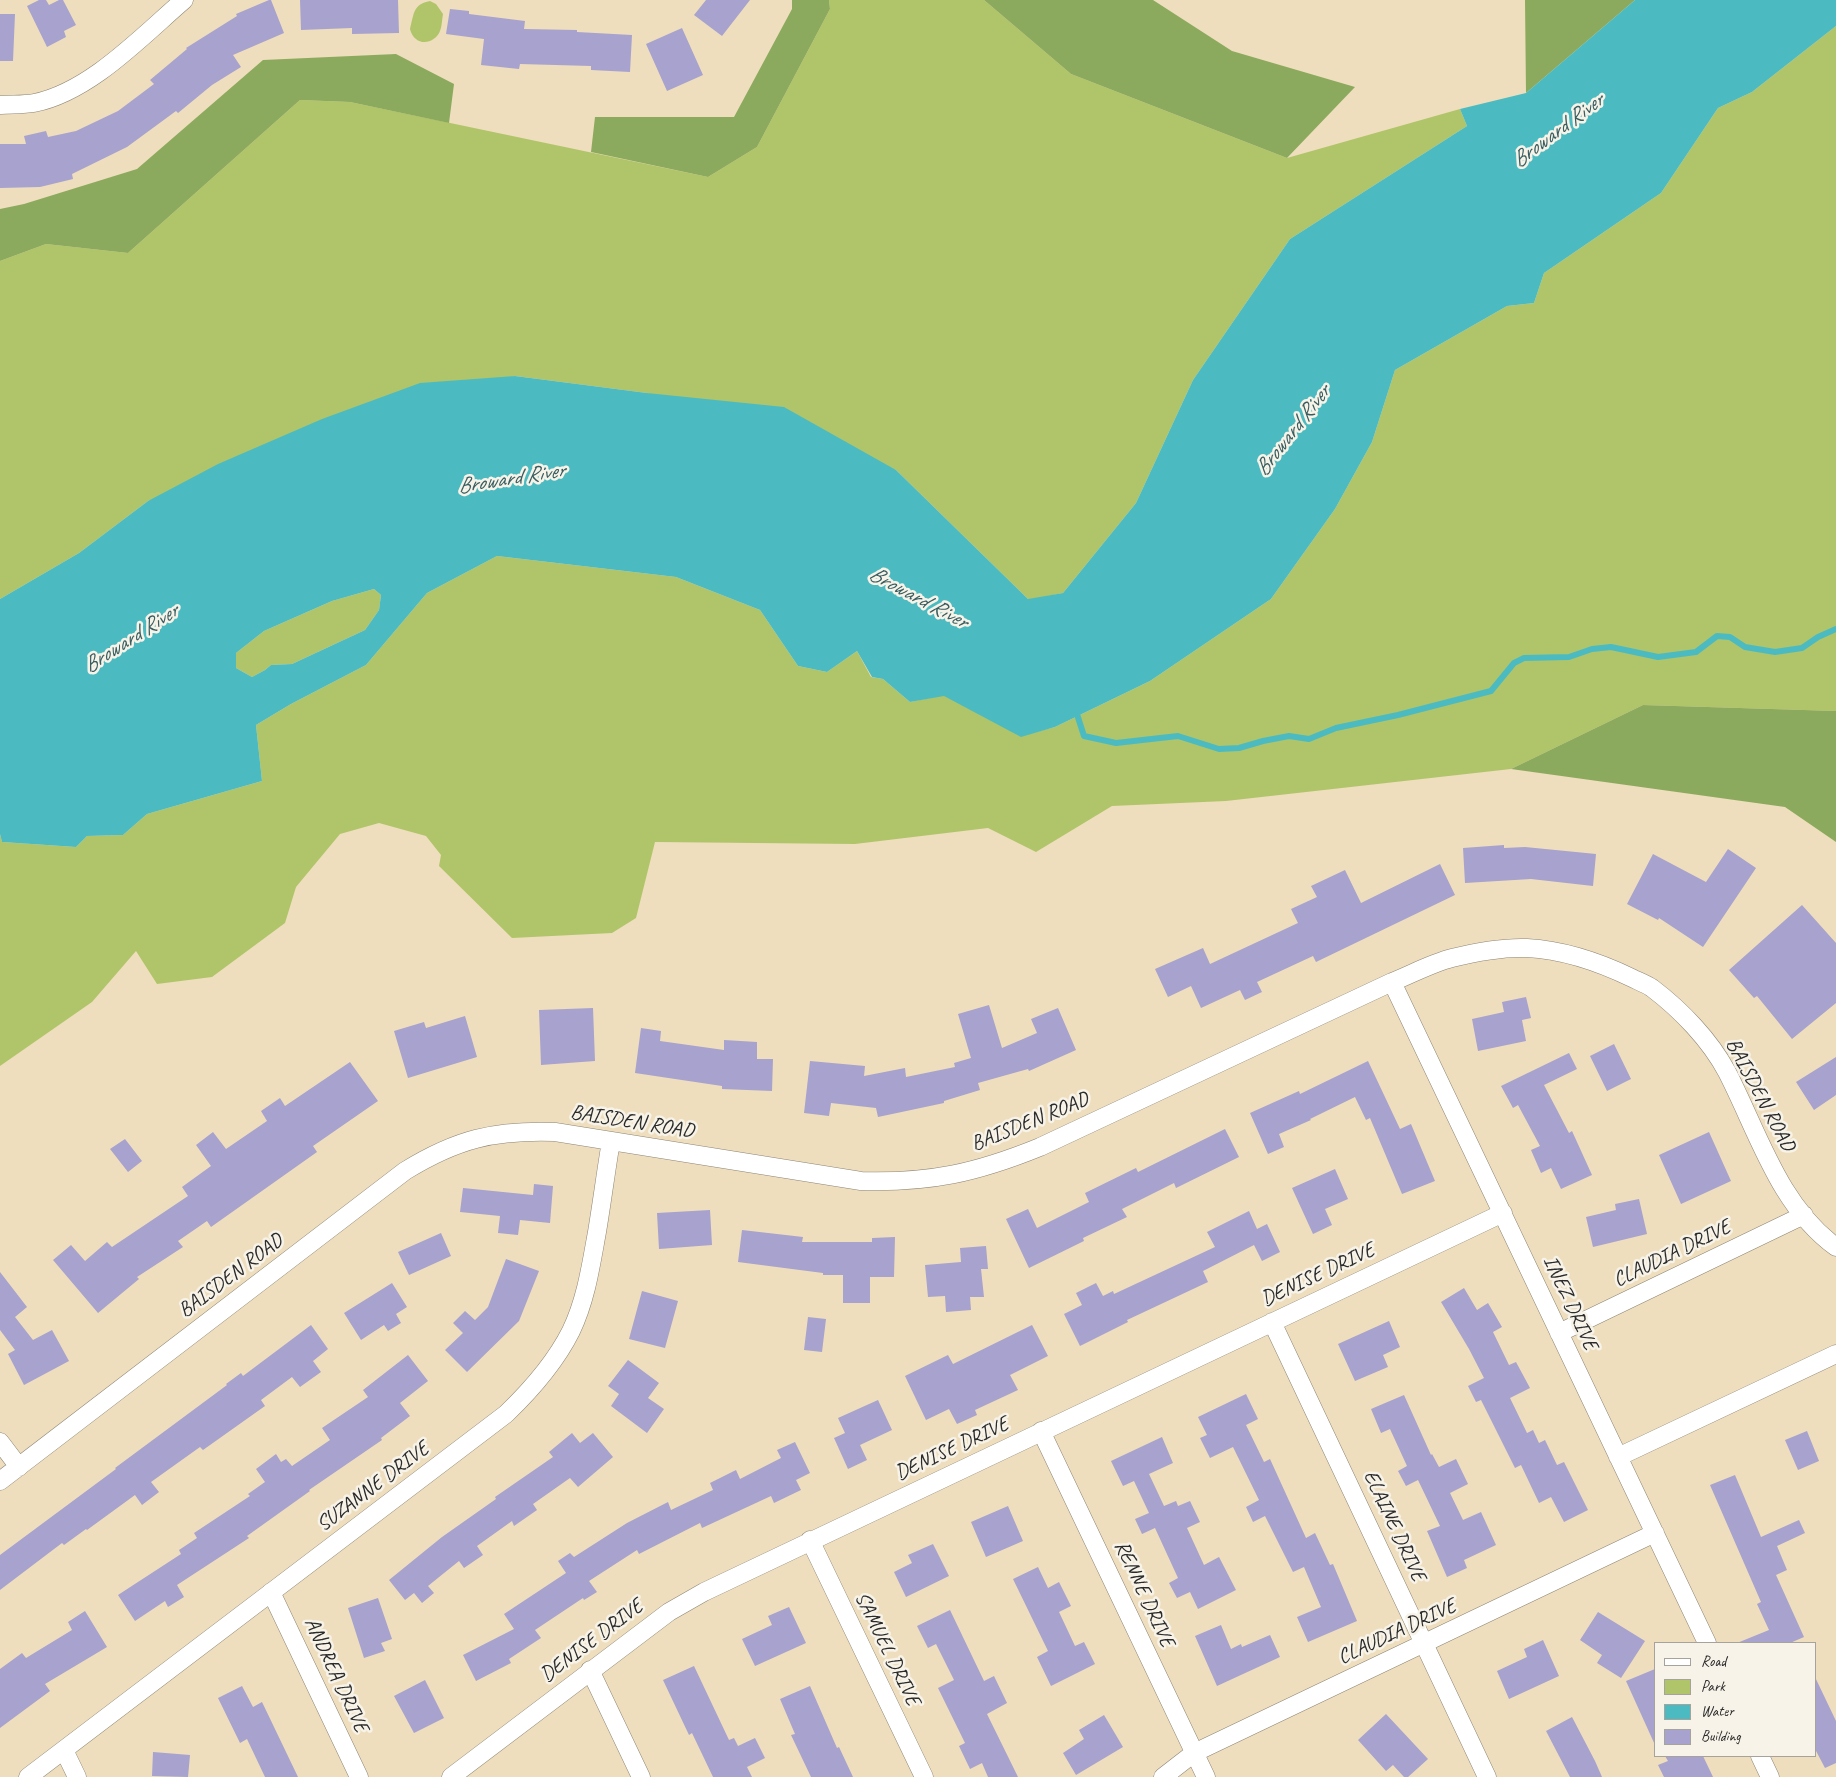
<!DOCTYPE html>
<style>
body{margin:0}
#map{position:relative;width:1836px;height:1777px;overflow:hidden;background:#eedebd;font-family:Caveat,sans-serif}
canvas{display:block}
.legend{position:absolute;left:1654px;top:1642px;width:162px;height:115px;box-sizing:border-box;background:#f7f3e8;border:1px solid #a5a39c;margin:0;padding:6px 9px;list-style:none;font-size:15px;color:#2b2b2b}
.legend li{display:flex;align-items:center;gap:10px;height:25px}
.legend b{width:25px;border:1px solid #a5a39c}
</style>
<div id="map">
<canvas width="1836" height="1777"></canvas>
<ul class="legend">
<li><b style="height:6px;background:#fff"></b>Road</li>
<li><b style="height:14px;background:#b0c569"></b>Park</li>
<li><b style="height:14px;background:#4cbbc1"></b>Water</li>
<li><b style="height:14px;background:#a7a2ce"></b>Building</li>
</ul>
</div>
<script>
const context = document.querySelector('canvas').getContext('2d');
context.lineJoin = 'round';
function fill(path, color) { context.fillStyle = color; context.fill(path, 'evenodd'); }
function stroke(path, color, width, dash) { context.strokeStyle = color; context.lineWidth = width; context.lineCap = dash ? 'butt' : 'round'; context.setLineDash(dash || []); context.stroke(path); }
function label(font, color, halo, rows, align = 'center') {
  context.font = font + ' Caveat,sans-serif'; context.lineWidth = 5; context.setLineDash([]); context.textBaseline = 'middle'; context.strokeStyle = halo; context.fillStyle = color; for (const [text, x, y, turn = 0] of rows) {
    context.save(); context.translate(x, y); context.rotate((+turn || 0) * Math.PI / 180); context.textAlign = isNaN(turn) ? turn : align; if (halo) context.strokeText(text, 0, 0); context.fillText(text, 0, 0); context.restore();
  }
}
const green = new Path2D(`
 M829 0H984L1071 74 1287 158 1460 109 1467 126 1290 239 1193 380 1136 503 1063 593 1029 600 896 470 647 393 515 376 148 501 79 553 0 599V261L46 244 128 253 300 100 350 102 708 177 757 147 830 9Z
 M430 1 436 4 443 14C442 19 442 26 440 31 437 40 424 46 416 39 413 37 411 33 410 29 414 14 413 4 430 1Z
 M1836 26V711L1643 705 1511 769 1226 801 1112 806 1036 852 988 828 855 844 655 842 636 918 612 933 512 938 439 866 441 855 426 836 379 823 340 834 296 887 285 923 212 977 157 984 136 951 92 1002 0 1066V834L2 842 76 847 87 836 123 835 147 814 262 781 256 725 291 704 366 665 427 593 497 556 676 577 760 610 798 666 827 672 857 651 871 677 883 679 910 702 944 695 1021 736 1055 727 1150 681 1271 599 1335 509 1372 442 1395 370 1507 306 1534 303 1544 273 1661 193 1718 108 1752 92Z
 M374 589 381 595 379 610 365 630 292 664 271 665 265 670 252 677 236 668V653L264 631 332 601Z`);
const forest = new Path2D(`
 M792 0H829L830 9 757 147 708 177 591 152 595 117H734L792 9Z
 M984 0H1153L1232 51 1355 87 1287 158 1071 74Z
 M1525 0H1635L1526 93Z
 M396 54 454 84 449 123 350 102 300 100 128 253 46 244 0 261V209L24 204 137 169 263 60Z
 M1643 705 1836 711V842L1785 807 1511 769Z`);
const water = new Path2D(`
 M1635 0H1836V26L1752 92 1718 108 1661 193 1544 273 1534 303 1507 306 1395 370 1372 442 1335 509 1271 599 1150 681 1055 727 1021 737 944 696 910 702 883 679 872 677 857 651 827 672 798 666 760 610 676 577 497 556 427 593 366 665 291 704 256 725 262 781 147 814 123 835 87 836 76 847 2 842 0 834V599L79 553 148 501 218 464 322 419 420 383 515 376 647 393 784 407 896 470 1028 599 1063 593 1136 503 1193 380 1290 239 1467 126 1460 109 1526 93ZM374 589 381 595 379 610 365 630 292 664 271 665 265 670 252 677 236 668V653L264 631 332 601Z`);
const stream = new Path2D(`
 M1075 708 1084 736 1116 743 1178 736 1219 749 1239 748 1263 741 1289 736 1309 739 1336 728 1398 715 1491 691 1514 663 1524 658 1569 657 1592 649 1611 647 1658 657 1696 652 1717 636 1730 637 1745 647 1775 652 1802 648 1818 637 1836 629`);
const building = new Path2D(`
 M39 0H46L49 5 59 0H63L76 25 64 31 66 37 47 47 27 6Z
 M269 0H271L284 33 233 55 241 67 212 85 178 113 176 111 127 147 72 174 73 179 40 187 0 188V144H26L24 136 46 131 48 137 76 131 118 111 154 84 150 80 187 49 186 48 237 16 236 14Z
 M300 0H398L399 33 352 34V28L301 30Z
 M706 0H750L722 36 694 15Z
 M450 9 469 11V14L525 21 524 29 577 30V32L632 35 630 72 591 70V66L520 64 519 69 481 65 484 39 446 34Z
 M0 14H15L13 61H0Z
 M682 28 703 75 667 91 646 44Z
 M1504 845V848L1525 847 1596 854 1593 886 1531 879 1465 883 1463 848Z
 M1728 849 1756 868 1703 947 1659 918 1658 920 1627 904 1653 854 1706 882Z
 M1440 864 1455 895 1316 962 1313 956 1257 982 1262 992 1245 1000 1240 990 1201 1008 1191 986 1168 997 1155 969 1203 948 1210 964 1298 923 1291 909 1317 897 1311 886 1345 870 1361 903Z
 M1802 905 1836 943V1003L1792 1039 1757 996 1754 998 1729 970Z
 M1526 997 1531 1018 1522 1020 1526 1041 1478 1051 1472 1019 1504 1012 1502 1002Z
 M989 1005 1002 1048 1037 1033 1031 1019 1058 1008 1076 1050 1029 1071 1028 1069 978 1083 980 1090 944 1101V1103L878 1117 876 1108 831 1103 829 1116 804 1113 810 1061 865 1066 864 1076 905 1068 906 1077 955 1067 954 1063 971 1058 958 1014Z
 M593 1008 595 1061 541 1065 539 1010Z
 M465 1016 477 1057 408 1078 394 1031 424 1022 426 1028Z
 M641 1028 661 1031 660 1041 724 1050V1040L757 1042V1059H773L772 1091 722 1089V1086L635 1073Z
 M1614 1044 1631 1079 1607 1091 1590 1056Z
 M1569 1053 1577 1069 1544 1085 1569 1133 1572 1131 1592 1175 1561 1189 1551 1168 1541 1173 1531 1150 1540 1146 1518 1105 1513 1108 1501 1086Z
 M1836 1057V1095L1814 1110 1796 1082Z
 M1368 1061 1400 1129 1411 1124 1435 1181 1402 1194 1370 1118 1366 1120 1355 1097 1310 1119 1311 1120 1279 1134 1284 1147 1268 1154 1250 1113 1299 1091 1300 1094Z
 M350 1062 378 1101 313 1146 317 1152 211 1227 207 1221 178 1241 183 1247 137 1277 139 1279 98 1313 53 1260 71 1245 85 1261 107 1242 112 1247 188 1196 182 1187 211 1166 196 1145 213 1132 226 1149 267 1121 261 1111 280 1098 285 1106Z
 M1225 1129 1239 1157 1176 1188 1174 1183 1122 1209 1127 1217 1083 1238 1084 1241 1029 1268 1006 1219 1028 1209 1037 1228 1089 1202 1085 1193 1136 1168 1138 1172Z
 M1709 1132 1731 1181 1681 1204 1659 1155Z
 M125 1139 142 1161 128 1172 110 1149Z
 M1335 1169 1348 1199 1325 1209 1332 1225 1313 1234 1292 1188Z
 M534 1184 553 1186 550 1223 520 1220 518 1235 498 1233 500 1216 460 1212 463 1188 533 1195Z
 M1639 1199 1647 1234 1593 1247 1586 1217 1616 1210 1615 1204Z
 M710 1210 712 1245 659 1249 657 1213Z
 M1249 1211 1257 1229 1267 1224 1280 1252 1262 1261 1254 1245 1203 1271 1208 1282 1127 1320 1128 1322 1080 1346 1064 1314 1082 1305 1076 1293 1096 1283 1103 1296 1113 1291 1114 1294 1215 1247 1207 1232Z
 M742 1230 803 1237 802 1242H872V1238L895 1237 894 1277H870V1303H843V1275H823V1273L738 1262Z
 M441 1233 451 1256 409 1275 398 1252Z
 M986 1246 988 1269H981L984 1297H970L971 1310 946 1312 945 1296 928 1297 925 1265 961 1262 960 1248Z
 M506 1259 539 1271 519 1321 467 1372 445 1350 463 1333 453 1323 465 1311 475 1320 488 1307Z
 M0 1272 27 1307 15 1317 33 1340 52 1330 69 1361 24 1385 8 1354 15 1350 0 1330Z
 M392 1283 407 1307 396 1314 401 1323 388 1331 384 1325 361 1340 344 1313Z
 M1464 1288 1477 1310 1488 1303 1502 1327 1493 1332 1509 1365 1516 1362 1530 1388 1510 1398 1527 1433 1533 1430 1539 1443 1545 1440 1557 1465 1564 1462 1588 1510 1564 1522 1551 1497 1539 1503 1521 1465 1515 1468 1481 1400 1476 1402 1468 1386 1484 1378 1469 1349 1441 1302Z
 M642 1291 678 1301 665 1348 629 1339Z
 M808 1317 826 1319 822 1352 804 1350Z
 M1389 1321 1400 1347 1383 1355 1388 1367 1355 1381 1338 1344Z
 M311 1325 328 1349 313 1361 321 1372 300 1387 292 1377 261 1400 265 1406 203 1450 200 1447 151 1482 159 1492 142 1505 135 1495 87 1530 86 1529 64 1545 62 1543 0 1590V1555L116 1469 115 1468 227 1385 226 1384 241 1373 243 1376Z
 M1032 1325 1048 1356 1010 1375 1018 1390 975 1410 977 1415 957 1424 949 1409 926 1420 905 1376 948 1355 953 1364Z
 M408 1355 428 1381 400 1403 410 1416 381 1438 382 1440 309 1490 310 1491 247 1536 249 1538 177 1585 184 1597 168 1607 165 1601 135 1621 118 1595 181 1554 179 1550 197 1538 194 1533 250 1496 248 1494 265 1482 256 1469 276 1454 281 1462 286 1459 292 1466 330 1440 322 1428 368 1397 363 1390Z
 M628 1360 659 1383 648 1398 664 1409 647 1433 611 1406 619 1394 608 1386Z
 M1246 1394 1258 1419 1246 1425 1264 1462 1270 1459 1306 1538 1315 1533 1330 1565 1333 1564 1357 1621 1308 1642 1297 1617 1321 1607 1304 1567 1293 1572 1265 1516 1253 1522 1246 1507 1259 1500 1233 1447 1210 1458 1200 1438 1207 1435 1198 1417Z
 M1404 1395 1431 1455 1432 1454 1439 1467 1456 1459 1468 1484 1450 1493 1463 1520 1481 1512 1496 1545 1464 1560 1467 1568 1447 1577 1427 1531 1440 1526 1418 1480 1406 1486 1398 1471 1407 1466 1390 1429 1381 1433 1371 1409Z
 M878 1400 892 1430 860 1445 867 1460 848 1469 834 1438 845 1433 838 1418Z
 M1807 1431 1819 1461 1798 1470 1785 1440Z
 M572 1433 580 1443 593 1433 613 1457 578 1487 570 1478 533 1504 537 1510 514 1526 512 1521 477 1546 483 1555 464 1568 459 1561 428 1586 434 1593 422 1603 414 1593 405 1600 389 1580 442 1537 496 1499 495 1497 553 1457 549 1452Z
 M1162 1437 1173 1463 1149 1474 1164 1506 1176 1501 1178 1506 1190 1501 1200 1522 1187 1528 1204 1565 1219 1557 1236 1590 1198 1609 1190 1592 1177 1598 1169 1583 1178 1578 1155 1528 1142 1534 1135 1519 1149 1513 1134 1481 1123 1486 1111 1461Z
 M795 1442 810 1473 796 1480 801 1490 774 1503 771 1496 702 1528 700 1523 639 1554 637 1550 589 1581 597 1592 584 1600 583 1598 535 1630 541 1638 509 1659 511 1663 476 1681 463 1655 514 1629 504 1614 566 1573 558 1561 570 1553 574 1557 627 1523 668 1502 671 1510 713 1490 710 1483 736 1470 740 1479 781 1458 777 1450Z
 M1735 1475 1761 1537 1799 1520 1805 1533 1777 1546 1787 1570 1776 1575 1804 1637 1790 1643H1737L1769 1630 1757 1604 1761 1602 1710 1485Z
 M1008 1506 1023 1541 986 1557 971 1522Z
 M933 1544 949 1576 906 1597 894 1572 912 1563 908 1555Z
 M1038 1567 1048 1588 1059 1582 1071 1606 1059 1612 1075 1646 1084 1642 1095 1664 1051 1686 1037 1657 1048 1651 1013 1579Z
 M378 1598 392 1639 381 1643 385 1651 364 1658 348 1608Z
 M789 1607 806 1643 755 1666 742 1639 772 1625 768 1616Z
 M950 1610 984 1681 994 1676 1007 1703 987 1714 1018 1777H988L982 1763 970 1769 959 1746 965 1743 938 1688 954 1680 936 1644 928 1648 917 1626Z
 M85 1611 107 1647 45 1684 50 1691 0 1728V1669L22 1653 26 1658 72 1630 68 1622Z
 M1598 1612 1645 1641 1621 1678 1597 1663 1602 1655 1580 1640Z
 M1221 1625 1231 1649 1241 1644 1242 1647 1270 1635 1280 1657 1217 1686 1195 1636Z
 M1543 1640 1559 1676 1509 1699 1497 1671 1527 1657 1524 1649Z
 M694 1666 729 1740 734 1738 738 1746 755 1738 765 1758 747 1767 752 1777H713L692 1733 689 1735 663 1680Z
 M1655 1669V1745L1626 1681Z
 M1815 1677 1836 1721V1763L1825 1768 1815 1749Z
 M425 1680 444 1718 414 1733 394 1696Z
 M242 1686 253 1707 262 1702 298 1777H265L247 1739 240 1743 218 1698Z
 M810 1686 837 1748 839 1747 853 1777H811L791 1735 795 1734 780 1699Z
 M1386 1714 1428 1759 1408 1777H1404L1393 1765 1386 1771 1358 1740Z
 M1104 1715 1123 1747 1076 1775 1063 1753 1084 1739 1079 1730Z
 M1572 1717 1595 1761 1602 1777H1570L1546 1731Z
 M153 1752 190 1755 188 1777 152 1776Z
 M1665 1756H1703L1713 1777H1664L1658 1765 1668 1761Z`);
const street = new Path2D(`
 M0 105C11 104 23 105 34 103 90 92 142 36 184 0
 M1392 982 1707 1643
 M1272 1322 1487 1777
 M1559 1333 1804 1215
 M1041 1431 1206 1777
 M0 1442 19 1467
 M1618 1457 1836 1354
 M0 1481 405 1171C457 1139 494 1130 555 1132L861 1181C930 1183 976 1173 1040 1147L1392 982C1412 974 1432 963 1452 958 1476 952 1502 947 1527 948 1564 950 1599 962 1632 978 1638 981 1646 984 1652 988 1681 1010 1710 1040 1727 1072 1758 1132 1779 1206 1836 1247
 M810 1540 924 1777
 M271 1592 359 1777
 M590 1670 641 1777
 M64 1750 77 1777
 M1760 1756 1770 1777
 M28 1777 506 1414C532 1389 555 1363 571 1331 586 1300 591 1265 597 1232 602 1202 606 1171 611 1141
 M451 1777 669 1612 704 1592 1503 1213
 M1163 1777 1194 1753 1655 1533`);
const streetNames = [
 ["BAISDEN ROAD",1760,1095,62],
 ["BAISDEN ROAD",632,1122,9],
 ["BAISDEN ROAD",1030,1122,-22],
 ["CLAUDIA DRIVE",1672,1254,-26],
 ["DENISE DRIVE",1318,1275,-25],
 ["BAISDEN ROAD",231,1276,-37],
 ["INEZ DRIVE",1570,1303,65],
 ["DENISE DRIVE",952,1449,-25],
 ["SUZANNE DRIVE",373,1487,-37],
 ["ELAINE DRIVE",1394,1526,65],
 ["RENNE DRIVE",1144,1594,65],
 ["CLAUDIA DRIVE",1397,1632,-25],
 ["DENISE DRIVE",592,1641,-37],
 ["SAMUEL DRIVE",887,1649,64],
 ["ANDREA DRIVE",336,1675,65]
];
const waterNames = [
 ["Broward River",1558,131,-37],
 ["Broward River",1293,431,-52],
 ["Broward River",511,479,-9],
 ["Broward River",918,598,28],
 ["Broward River",131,639,-33]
];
fill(green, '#b0c569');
fill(forest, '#8caa5d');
fill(water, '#4cbbc1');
stroke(stream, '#4cbbc1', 6);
fill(building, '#a7a2ce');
stroke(street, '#8c8474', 19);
stroke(street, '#fff', 18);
label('21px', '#2b2b2b', '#f7f3e8', streetNames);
label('italic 22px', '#375d60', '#f7f3e8', waterNames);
</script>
